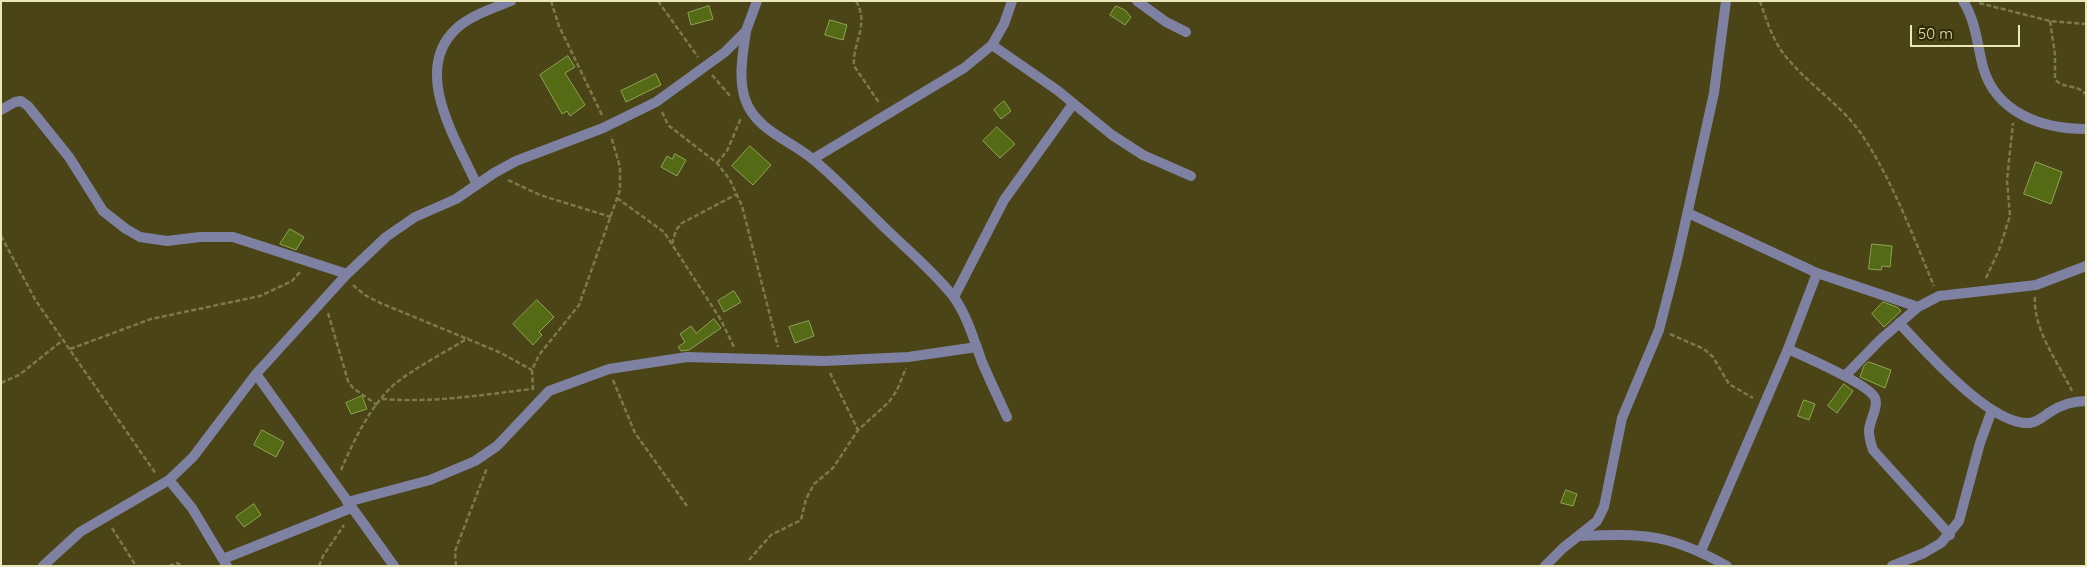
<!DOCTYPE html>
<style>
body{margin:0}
#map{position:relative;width:2087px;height:567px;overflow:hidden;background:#4a4416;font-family:Quicksand,sans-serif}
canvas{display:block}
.frame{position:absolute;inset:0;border:2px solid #ebe7bd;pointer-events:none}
.scale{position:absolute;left:1910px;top:25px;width:110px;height:22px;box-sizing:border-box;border:2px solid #ebe7bd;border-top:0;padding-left:6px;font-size:15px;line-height:18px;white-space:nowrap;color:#ebe7bd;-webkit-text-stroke:4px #2f2a04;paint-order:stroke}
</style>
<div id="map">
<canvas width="2087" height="567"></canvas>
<div class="frame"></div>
<div class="scale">50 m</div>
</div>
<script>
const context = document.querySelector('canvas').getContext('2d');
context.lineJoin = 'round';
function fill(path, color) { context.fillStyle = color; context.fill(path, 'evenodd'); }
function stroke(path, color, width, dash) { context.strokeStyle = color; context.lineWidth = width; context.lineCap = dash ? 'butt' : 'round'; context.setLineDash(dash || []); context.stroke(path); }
const building = new Path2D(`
 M709 6 713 19 691 25 688 13Z
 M1116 6 1125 10 1131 17 1125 25 1110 15Z
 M830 20 847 25 843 40 825 35Z
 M568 56 575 67 565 73 585 105 570 116 567 111 562 114 540 75Z
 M656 74 661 85 626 102 621 91Z
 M1004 101 1011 111 1001 119 994 110Z
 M997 127 1015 144 1000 158 983 141Z
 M750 146 771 165 753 185 732 166Z
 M675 154 686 160 677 176 661 167 667 156 672 159Z
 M2036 162 2062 172 2051 204 2024 194Z
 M290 229 304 237 296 250 280 244Z
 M1872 244 1892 246 1890 267 1882 266 1881 270 1869 269Z
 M734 291 741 302 724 312 718 301Z
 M537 300 554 317 539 332 542 335 533 345 513 324Z
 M1883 302 1897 307 1901 311 1884 327 1872 314Z
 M714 319 721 328 689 350 681 351 678 347 685 342 680 334 691 326 696 333Z
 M809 321 814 336 795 343 789 327Z
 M1869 362 1891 370 1885 388 1860 377 1864 366Z
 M1844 384 1853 391 1837 413 1828 406Z
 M362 396 367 409 351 414 346 403Z
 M1804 400 1815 404 1809 420 1798 416Z
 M262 430 284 442 276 457 254 445Z
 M1566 490 1577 494 1573 506 1561 503Z
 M254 504 261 515 244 527 236 517Z`);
const path = new Path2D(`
 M551 1 559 26 602 115
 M658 1 698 57
 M856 1C870 25 852 43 854 66L880 104
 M1760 1C1766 19 1772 38 1783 53 1806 83 1838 102 1860 132 1892 179 1912 234 1934 286
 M1979 3 2050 21 2086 24
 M2050 21 2055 54V79C2063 90 2078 83 2086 95
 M712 75 731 97
 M662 112 668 125 717 163 730 180 742 206 778 347
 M717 163 727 151 741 118
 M508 180 540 195 611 217
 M617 198 664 232 721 320 734 347
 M1 236 36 301 156 474
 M672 244 676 230 682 223 737 194
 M1986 278 1999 250 2010 216 2007 180 2013 123
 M353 285 365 295 378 302 499 352 532 370
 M2035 297C2033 330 2058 362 2072 391
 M328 313 348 381 353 388 377 405
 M1670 334 1704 349 1713 357 1729 384 1753 398
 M70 349 151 319 260 296 292 281 301 271
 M830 373 858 430
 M613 380 635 433 687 506
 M1 383 19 375 63 340
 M533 390 532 370 539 355 579 305 620 190V167L611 136
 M382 399C435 403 480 395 532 389
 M341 470C354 440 371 404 396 383 416 367 446 352 468 338
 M112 528 136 566
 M749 560 771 535 801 520 806 499 814 484 833 468 858 430 889 402 897 390 906 368
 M169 566 177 563 183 566
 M319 566 323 556 344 525
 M456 566 455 551 487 468`);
const minor = new Path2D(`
 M1137 1 1166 22 1186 32
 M1963 1C1976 21 1977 44 1983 67 1996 113 2042 129 2086 129
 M746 31C743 53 738 77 745 99 756 131 791 140 815 161 840 182 862 206 886 229 909 251 933 271 953 296 967 315 974 340 982 362 990 381 999 399 1007 417
 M992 45 1057 90 1112 135 1143 155 1191 176
 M1 110 15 102 21 101 28 106 69 157 103 211 126 229 140 237 167 241 200 237H233L347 274
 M813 159 964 68 992 45 1004 24 1012 1
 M477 185C457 141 411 71 456 29 469 16 494 8 511 1
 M1688 213 1817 273 1918 307
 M954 297 1004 200 1073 104
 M1899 323C1925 350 1990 426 2030 423 2038 422 2044 416 2050 412 2061 405 2072 401 2086 401
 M1788 349C1803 356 1869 384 1875 398 1879 407 1869 421 1869 431 1869 437 1871 444 1873 450L1950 535
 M256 374 394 566
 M1845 376 1880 340 1918 307 1939 296 2036 285 2086 266
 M169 480 192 508 227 566
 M347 502 430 480 475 461 497 446 549 391 609 369 687 357 824 361 908 357 977 347
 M1580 536C1644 533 1670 534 1727 566
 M1701 551 1788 349 1817 273
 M223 559 351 508
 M43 566 80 532 169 480 193 457 256 374 347 274 386 237 415 217 456 199 494 173 516 161 603 128 656 102 725 52 746 31 757 1
 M1545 566 1563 548 1597 521 1604 507 1622 418 1659 330 1677 260 1714 93 1726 1
 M1892 566 1924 553 1941 543 1959 521 1980 443 1992 410`);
fill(building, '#556a15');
stroke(building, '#8ea555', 1);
stroke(path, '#7e784c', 2.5, [5, 2.5]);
stroke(minor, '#7f81a2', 10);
</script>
